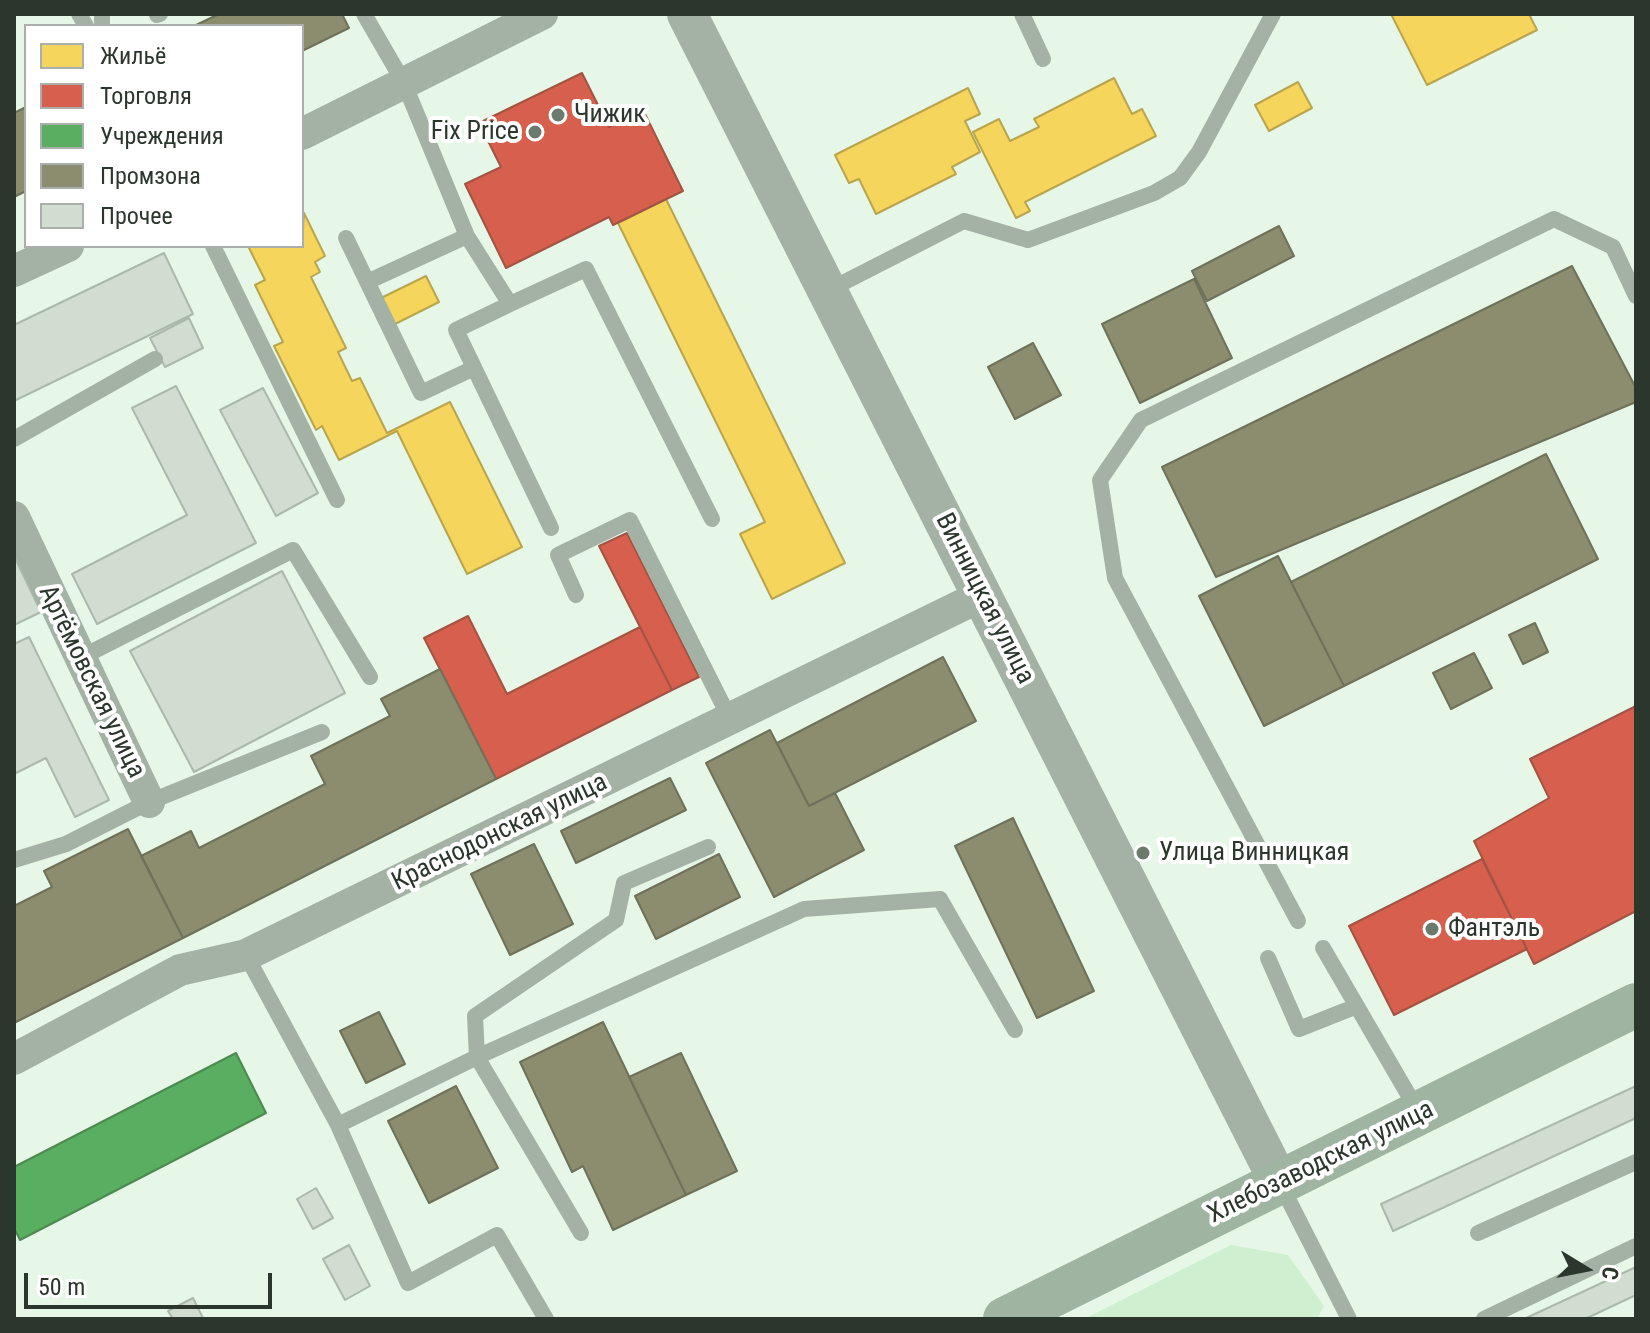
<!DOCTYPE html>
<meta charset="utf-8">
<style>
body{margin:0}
#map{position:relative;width:1650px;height:1333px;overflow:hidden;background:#e6f7e7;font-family:"Roboto Condensed",sans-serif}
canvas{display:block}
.frame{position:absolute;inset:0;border:16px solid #2b362c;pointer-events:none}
.legend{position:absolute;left:24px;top:24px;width:280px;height:224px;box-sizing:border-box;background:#fff;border:2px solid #aaafab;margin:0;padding:10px 14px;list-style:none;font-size:24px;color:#2b362c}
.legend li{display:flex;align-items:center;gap:16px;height:40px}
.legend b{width:40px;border:2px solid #aaafab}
.north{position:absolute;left:1546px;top:1229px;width:80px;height:80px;-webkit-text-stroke:6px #fff;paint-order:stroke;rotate:100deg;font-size:22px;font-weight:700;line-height:32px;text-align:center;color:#2b362c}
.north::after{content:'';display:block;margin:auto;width:28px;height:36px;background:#2b362c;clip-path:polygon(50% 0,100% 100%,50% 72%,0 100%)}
.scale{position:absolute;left:24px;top:1273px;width:248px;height:36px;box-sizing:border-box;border:4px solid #2b362c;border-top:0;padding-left:10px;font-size:24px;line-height:28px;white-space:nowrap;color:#2b362c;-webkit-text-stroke:6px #fff;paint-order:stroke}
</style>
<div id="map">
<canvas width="1650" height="1333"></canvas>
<div class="frame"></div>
<ul class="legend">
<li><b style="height:22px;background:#f6d55c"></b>Жильё</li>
<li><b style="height:22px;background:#d6604d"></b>Торговля</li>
<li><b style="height:22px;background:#5aae61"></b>Учреждения</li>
<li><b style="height:22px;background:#8c8c6e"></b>Промзона</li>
<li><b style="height:22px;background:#d1ddd1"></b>Прочее</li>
</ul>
<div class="north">С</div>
<div class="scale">50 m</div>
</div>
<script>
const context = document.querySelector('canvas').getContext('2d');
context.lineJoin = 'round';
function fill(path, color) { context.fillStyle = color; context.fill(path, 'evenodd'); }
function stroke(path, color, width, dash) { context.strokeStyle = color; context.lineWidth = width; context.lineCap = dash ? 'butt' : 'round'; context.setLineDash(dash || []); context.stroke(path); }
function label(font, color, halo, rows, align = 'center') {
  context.font = font + ' "Roboto Condensed",sans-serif'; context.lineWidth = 8; context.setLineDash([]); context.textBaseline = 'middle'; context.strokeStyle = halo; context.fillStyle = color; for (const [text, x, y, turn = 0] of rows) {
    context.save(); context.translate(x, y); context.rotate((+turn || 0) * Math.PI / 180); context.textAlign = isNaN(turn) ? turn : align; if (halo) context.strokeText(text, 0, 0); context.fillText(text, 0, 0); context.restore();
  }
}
const green = new Path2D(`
 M1231 1245 1288 1255 1324 1306 1317 1319H1084Z`);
const homes = new Path2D(`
 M1391 14H1529L1537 30 1427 85Z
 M1114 78 1132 114 1142 109 1156 136 1025 202 1030 211 1016 218 973 132 999 119 1010 141 1039 127 1034 119Z
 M1298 82 1312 108 1269 131 1255 105Z
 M968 88 980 114 965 121 980 152 952 167 956 174 876 214 859 179 849 183 835 155Z
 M666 199 845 563 772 599 740 534 765 522 618 223Z
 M304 213 325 256 315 262 320 272 311 277 346 348 338 352 352 381 360 378 387 433 450 402 522 547 467 574 397 431 339 460 322 426 316 430 274 346 283 342 255 285 265 280 248 246H302Z
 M426 276 439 302 393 325 381 298Z`);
const shops = new Path2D(`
 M582 73 609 127 643 110 683 191 613 225 609 217 506 268 465 184 501 167 479 123Z
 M627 533 699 677 672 690 599 546Z
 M468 616 507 694 640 627 672 690 496 779 424 638Z
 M1636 706V911L1534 964 1474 841 1549 798 1530 759Z
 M1482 859 1527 949 1394 1015 1349 926Z`);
const public = new Path2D(`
 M236 1053 266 1113 20 1240 14 1228V1167Z`);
const industry = new Path2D(`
 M219 14H342L349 28 302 51V26H194Z
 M26 107V191L14 197V113Z
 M1279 226 1294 256 1207 301 1192 271Z
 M1572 266 1636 388V402L1216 577 1162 467Z
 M1194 279 1232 358 1140 403 1102 324Z
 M1033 343 1061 395 1015 419 988 367Z
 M1546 454 1598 559 1344 686 1291 582Z
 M1278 556 1344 686 1264 726 1199 596Z
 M1535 623 1548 652 1523 664 1509 635Z
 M1474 653 1492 688 1451 709 1433 673Z
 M943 657 976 721 809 806 777 743Z
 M440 669 496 779 183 938 141 856 191 831 199 848 325 784 311 756 390 716 381 699Z
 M770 730 809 806 835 793 864 850 774 897 706 763Z
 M670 778 686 810 576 863 561 831Z
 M1013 818 1094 991 1037 1018 955 846Z
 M128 829 183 938 14 1023V906L52 887 44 871Z
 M534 844 573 924 510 955 471 874Z
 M719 854 740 897 656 939 635 896Z
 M379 1012 405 1064 366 1083 340 1031Z
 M603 1022 686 1195 613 1230 583 1166 572 1172 520 1062Z
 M681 1053 737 1171 686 1195 629 1077Z
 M456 1086 498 1168 429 1203 388 1121Z`);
const building = new Path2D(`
 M164 253 193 314 14 401V325Z
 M189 318 203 348 165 367 150 338Z
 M176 386 256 543 97 624 72 574 187 515 132 408Z
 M263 388 318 493 276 516 220 410Z
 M14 556 41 612 14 625Z
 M282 571 345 693 194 772 130 651Z
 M29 637 109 800 75 817 46 758 14 774V644Z
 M1636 1086V1118L1393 1231 1381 1204Z
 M316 1188 333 1218 313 1229 297 1199Z
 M349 1245 370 1286 345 1300 323 1259Z
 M1636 1267V1295L1585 1319H1524Z
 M193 1298 203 1318 173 1319 168 1311Z`);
const service = new Path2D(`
 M79 14 86 26
 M364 14 404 83 467 236 510 304 586 269 712 519
 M1022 14 1043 59
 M157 15 160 14
 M102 26V14
 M346 238 421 393 474 368
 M213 246 337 500
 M367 282 467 236
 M827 291 964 221 1028 240 1154 193 1180 178 1199 152 1273 14
 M510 304 456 330 551 528
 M14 439 155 359
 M576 595 558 555 630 520 731 721
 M78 659 293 550 370 677
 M14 860 66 844 149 802 322 732
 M1298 921 1115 578 1100 480 1141 420 1554 219 1613 247 1636 296
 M1323 948 1419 1113
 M246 955 338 1125 408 1283 497 1235 546 1319
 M1268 958 1299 1029 1357 1006
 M338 1125 477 1057 804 909 940 899 1015 1030
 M1281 1185 1349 1319
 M581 1233 477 1057 475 1016 616 920 624 883 708 847
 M1478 1233 1636 1162
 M1484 1319 1636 1246`);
const minor = new Path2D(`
 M302 134 542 14
 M14 271 68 246
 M14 517 149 802
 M14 1059 180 970 246 955 983 595`);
const tertiary = new Path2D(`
 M687 14 1280 1184`);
const primary = new Path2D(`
 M1005 1319 1636 1005`);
const markers = [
 [558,115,8,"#6c7a6d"],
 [535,132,8,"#6c7a6d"],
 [1143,853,8,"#6c7a6d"],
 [1432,929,8,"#6c7a6d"]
];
const poiNames = [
 ["Чижик",574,115],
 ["Fix Price",519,132,"right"],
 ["Улица Винницкая",1159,853],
 ["Фантэль",1448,929]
];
const streetNames = [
 ["Винницкая улица",984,599,63],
 ["Артёмовская улица",91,682,64],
 ["Краснодонская улица",500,833,-26],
 ["Хлебозаводская улица",1321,1163,-26]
];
fill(green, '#ceefd0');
fill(homes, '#f6d55c');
stroke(homes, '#b9a54e', 2);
fill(shops, '#d6604d');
stroke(shops, '#a35343', 2);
fill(public, '#5aae61');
stroke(public, '#4c8a51', 2);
fill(industry, '#8c8c6e');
stroke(industry, '#6f725a', 2);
fill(building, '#d1ddd1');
stroke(building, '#abb8ac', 2);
stroke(service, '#a3b2a4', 16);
stroke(minor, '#a3b2a4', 32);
stroke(tertiary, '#a3b2a4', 40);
stroke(primary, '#9fb4a1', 44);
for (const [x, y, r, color] of markers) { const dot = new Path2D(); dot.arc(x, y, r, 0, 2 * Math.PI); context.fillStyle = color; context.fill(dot); stroke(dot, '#fff', 3); }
label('26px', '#2b362c', '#fff', poiNames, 'left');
label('26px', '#2b362c', '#fff', streetNames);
</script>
